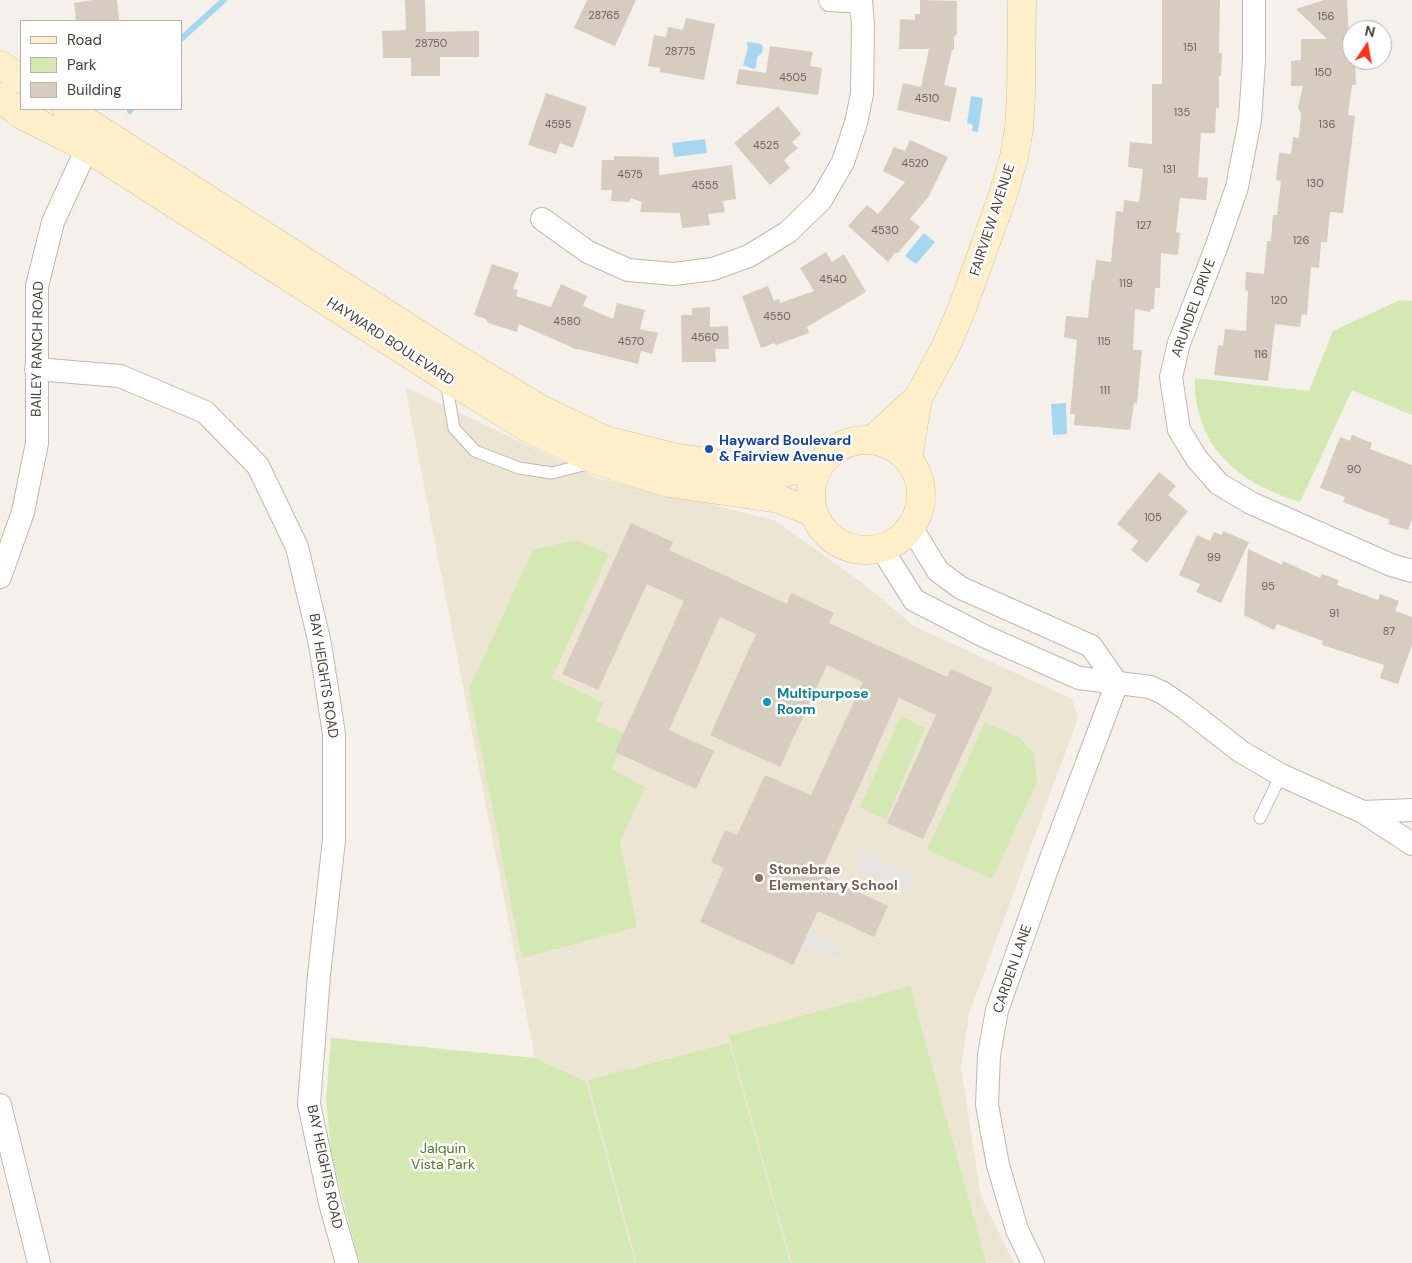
<!DOCTYPE html>
<style>
body{margin:0}
#map{position:relative;width:1412px;height:1263px;overflow:hidden;background:#f5f1ea;font-family:"DM Sans",sans-serif}
canvas{display:block}
.legend{position:absolute;left:20px;top:20px;width:162px;height:90px;box-sizing:border-box;background:#fff;border:1px solid #b6b3af;margin:0;padding:6px 9px;list-style:none;font-size:15px;color:#494138}
.legend li{display:flex;align-items:center;gap:10px;height:25px}
.legend b{width:25px;border:1px solid #b6b3af}
.north{position:absolute;left:1342px;top:20px;width:50px;height:50px;box-sizing:border-box;background:#fff;border:1px solid #b6b3af;border-radius:50%;rotate:12deg;font-size:14px;font-weight:700;line-height:20px;text-align:center;color:#494138}
.north::after{content:'';display:block;margin:auto;width:18px;height:22px;background:#f8331d;clip-path:polygon(50% 0,100% 100%,50% 72%,0 100%)}
</style>
<div id="map">
<canvas width="1412" height="1263"></canvas>
<ul class="legend">
<li><b style="height:6px;background:#feefca"></b>Road</li>
<li><b style="height:14px;background:#d3e8b3"></b>Park</li>
<li><b style="height:14px;background:#d6ccbf"></b>Building</li>
</ul>
<div class="north">N</div>
</div>
<script>
const context = document.querySelector('canvas').getContext('2d');
context.lineJoin = 'round';
function fill(path, color) { context.fillStyle = color; context.fill(path, 'evenodd'); }
function stroke(path, color, width, dash) { context.strokeStyle = color; context.lineWidth = width; context.lineCap = dash ? 'butt' : 'round'; context.setLineDash(dash || []); context.stroke(path); }
function label(font, color, halo, rows, align = 'center') {
  context.font = font + ' "DM Sans",sans-serif'; context.lineWidth = 5; context.setLineDash([]); context.textBaseline = 'middle'; context.strokeStyle = halo; context.fillStyle = color; for (const [text, x, y, turn = 0] of rows) {
    context.save(); context.translate(x, y); context.rotate((+turn || 0) * Math.PI / 180); context.textAlign = isNaN(turn) ? turn : align; if (halo) context.strokeText(text, 0, 0); context.fillText(text, 0, 0); context.restore();
  }
}
const education = new Path2D(`
 M405 387 599 479 667 493 776 521 860 581 914 626 1072 699 1078 718 969 1014 961 1067 981 1197 1014 1263H635L586 1083 535 1058Z`);
const green = new Path2D(`
 M1400 300 1412 301V415L1352 390 1300 502C1257 489 1215 465 1201 420 1197 407 1194 393 1195 378L1309 391 1333 331Z
 M576 540 609 554 552 678 604 703 595 721 624 733 612 769 645 787 620 842 637 927 522 958 469 689 533 550Z
 M901 716 925 728 886 820 860 807Z
 M985 722 1020 738 1034 754 1037 782 992 879 927 850Z
 M910 986 986 1263H792L729 1036Z
 M331 1038 535 1058 586 1082 635 1263H359L331 1152 326 1099Z
 M729 1043 790 1263H637L588 1080Z`);
const parking = new Path2D(`
 M864 852 916 875 909 892 857 868Z
 M713 887 843 947 837 960 706 900Z`);
const water = new Path2D(`
 M748 42 761 44 763 47 762 53 757 57 756 68 753 69 743 65 748 48 747 44Z
 M971 96 983 98 978 132 972 131 973 125 967 123Z
 M705 139 707 153 674 157 672 143Z
 M924 233 935 242 916 264 905 256Z
 M1066 403 1067 434 1053 435 1051 404Z`);
const stream = new Path2D(`
 M181 39 224 0
 M130 111 131 109`);
const building = new Path2D(`
 M93 0H117L119 21H76L74 3Z
 M405 0H425L426 32 479 31V57H440V76H411V58H383L382 31 406 30Z
 M587 0H636L615 46 574 28Z
 M920 0 957 1V34L954 37V50H952L944 85 957 88 950 122 897 110 903 83 921 87 929 49H899L900 19 915 20V14H920Z
 M1162 0H1220L1219 53H1222L1221 76H1219V108H1216L1215 133H1201L1198 177 1208 178 1206 200 1180 198 1176 232 1180 233 1178 255 1161 253 1160 288H1155L1154 309H1151L1150 312 1135 309 1133 350H1142L1137 404 1134 403 1130 430 1074 425 1075 414H1070L1077 340 1064 337 1066 316 1088 318 1092 279 1094 280 1096 260 1111 262 1116 211 1123 212 1124 200 1139 202 1143 169 1128 167 1130 142 1152 144V84H1162Z
 M1324 0H1347L1349 38H1352V60H1355L1356 85H1352L1348 115 1355 116 1343 213 1330 212 1327 242H1321L1319 268 1311 267 1307 315 1302 314 1300 327 1275 324 1268 381 1214 375 1218 345 1223 346 1225 329 1246 331 1248 291 1245 290 1246 272 1264 274 1267 241H1271L1273 215H1277L1281 181 1276 180 1279 153 1291 154 1293 137 1299 138 1301 114 1298 107 1303 86H1291V61L1301 60V39H1327L1296 9Z
 M686 18 715 24 704 80 660 72V68L648 66 654 35 666 37 668 27 683 30Z
 M770 46 813 52 810 66 822 68 818 95 736 84 739 69 766 73Z
 M546 93 587 107 573 148 560 143 556 154 528 145Z
 M778 106 801 134 792 142 798 148 784 160 790 168 770 185 734 143Z
 M910 140 948 157 929 196 910 219 920 227 898 253H895L888 262 848 226 867 205 878 214 905 182 883 171 894 147 905 151Z
 M614 156 659 157V175L732 165 736 199 723 201 725 212 708 214 710 225 682 228 680 213 640 212 642 202 631 198 629 202 611 201 612 190H601L602 160H614Z
 M826 252 832 262 844 254 866 292 807 327 809 333 776 345 774 343 761 348 742 296 768 286 774 301 779 299 780 303 814 291 800 268Z
 M492 264 519 273 513 289 518 290 516 296 551 307 561 284 587 296 583 306 613 319 617 303 645 310 640 329 658 333 652 354 641 351 638 364 578 349V350L519 324 517 332 488 323 486 319 474 315Z
 M710 307V327L728 326 729 349H715L716 362H682L681 315H692V308Z
 M1352 435 1372 443 1370 449 1412 465V519L1408 530 1388 524 1390 520 1343 502 1345 497 1320 488 1340 437 1350 441Z
 M1159 472 1176 486 1168 495 1188 511 1147 563 1131 550 1138 541 1117 524Z
 M631 523 673 542 669 550 787 604 791 593 834 613 829 623 947 677 951 669 993 688 923 839 887 823 936 715 899 698 820 874 888 906 874 937 818 911 793 965 700 922 724 868 711 862 725 830 737 835 765 775 811 795 863 682 827 665 780 767 710 735 756 634 720 617 669 730 714 751 696 789 615 752 684 601 647 584 598 690 562 674Z
 M1223 531 1249 542 1221 603 1196 592 1200 584 1179 575 1197 535 1210 541 1214 532 1222 535Z
 M1248 549 1282 565 1283 561 1320 578 1322 574 1339 580 1337 585 1378 600 1380 594 1399 601 1395 611 1412 617V645L1398 684 1380 678 1384 665 1322 645 1323 641 1277 624 1274 630 1244 615Z`);
const lane = new Path2D(`
 M446 382 454 428 475 451 519 468 552 473 591 463
 M1260 818 1281 775`);
const street = new Path2D(`
 M830 0 861 2
 M1254 0V60L1250 120 1237 187 1216 248 1179 343 1171 377 1179 430 1197 459 1219 484 1251 503 1391 565 1412 571
 M542 219 588 252 628 270 674 274 713 269 749 256 788 232 821 200 843 162 856 123 862 94 863 25 861 0
 M36 369 120 376 205 412 258 466 297 547 320 644 334 734V840L319 975 309 1104 330 1203 347 1263
 M911 527 938 571 961 588 1091 646 1117 683
 M882 549 914 600 984 636 1079 678 1150 687 1163 693 1185 708 1240 751 1281 775 1363 812 1412 844
 M0 577 23 512 37 443V286L53 222 87 148 96 135
 M1363 812 1412 810
 M0 1105 39 1263
 M1033 1263 1017 1230 998 1165 987 1105 989 1055 997 1010 1047 869 1117 683`);
const secondary = new Path2D(`
 M0 65 21 79
 M0 97 20 114 87 148 445 377 528 428 597 461 669 483 779 499 812 512
 M67 109 457 359 539 408 605 440 673 457 782 473 818 466
 M811 495a55 55 0 1 1 110 0a55 55 0 1 1-110 0Z
 M872 440 918 398
 M908 459 918 398 947 344 963 306 1003 195 1014 157 1019 129 1021 94 1022 0`);
const markers = [
 [709,449,5,"#1a4fb4"],
 [767,702,5,"#0f9aa8"],
 [759,878,5,"#8d6e63"]
];
const numberNames = [
 ["28765",604,16],
 ["156",1326,17],
 ["28750",431,44],
 ["151",1190,48],
 ["28775",680,52],
 ["150",1323,73],
 ["4505",793,78],
 ["4510",927,99],
 ["135",1182,113],
 ["4595",558,125],
 ["136",1327,125],
 ["4525",766,146],
 ["4520",915,164],
 ["131",1169,170],
 ["4575",630,175],
 ["130",1315,184],
 ["4555",705,186],
 ["127",1144,226],
 ["4530",885,231],
 ["126",1301,241],
 ["4540",833,280],
 ["119",1126,284],
 ["120",1279,301],
 ["4550",777,317],
 ["4580",567,322],
 ["4560",705,338],
 ["4570",631,342],
 ["115",1104,342],
 ["116",1261,355],
 ["111",1105,391],
 ["90",1354,470],
 ["105",1153,518],
 ["99",1214,558],
 ["95",1268,587],
 ["91",1334,614],
 ["87",1389,632]
];
const streetNames = [
 ["FAIRVIEW AVENUE",993,220,-72],
 ["ARUNDEL DRIVE",1194,308,-70],
 ["HAYWARD BOULEVARD",390,342,33],
 ["BAILEY RANCH ROAD",38,349,-89],
 ["BAY HEIGHTS ROAD",323,676,81],
 ["CARDEN LANE",1013,969,-71],
 ["BAY HEIGHTS ROAD",324,1167,78]
];
const transitNames = [
 ["Hayward Boulevard",719,441],
 ["& Fairview Avenue",719,457]
];
const cultureNames = [
 ["Multipurpose",777,694],
 ["Room",777,710]
];
const educationNames = [
 ["Stonebrae",769,870],
 ["Elementary School",769,886]
];
const parkNames = [
 ["Jalquin",443,1149],
 ["Vista Park",443,1165]
];
fill(education, '#ede5d4');
fill(green, '#d3e8b3');
fill(parking, '#e6e4e1');
fill(water, '#a7d6f0');
stroke(stream, '#a7d6f0', 6);
fill(building, '#d6ccbf');
stroke(lane, '#c0b8ac', 13);
stroke(street, '#c0b8ac', 24);
stroke(secondary, '#d4c29a', 29);
stroke(lane, '#fff', 11);
stroke(street, '#fff', 22);
stroke(secondary, '#feefca', 28);
for (const [x, y, r, color] of markers) { const dot = new Path2D(); dot.arc(x, y, r, 0, 2 * Math.PI); context.fillStyle = color; context.fill(dot); stroke(dot, '#fff', 2); }
label('11px', '#6c645a', null, numberNames);
label('14px', '#494138', '#fff', streetNames);
label('bold 14px', '#164399', '#fff', transitNames, 'left');
label('bold 14px', '#0d838f', '#fff', cultureNames, 'left');
label('bold 14px', '#785e54', '#fff', educationNames, 'left');
label('14px', '#4d7b2a', '#fff', parkNames);
</script>
